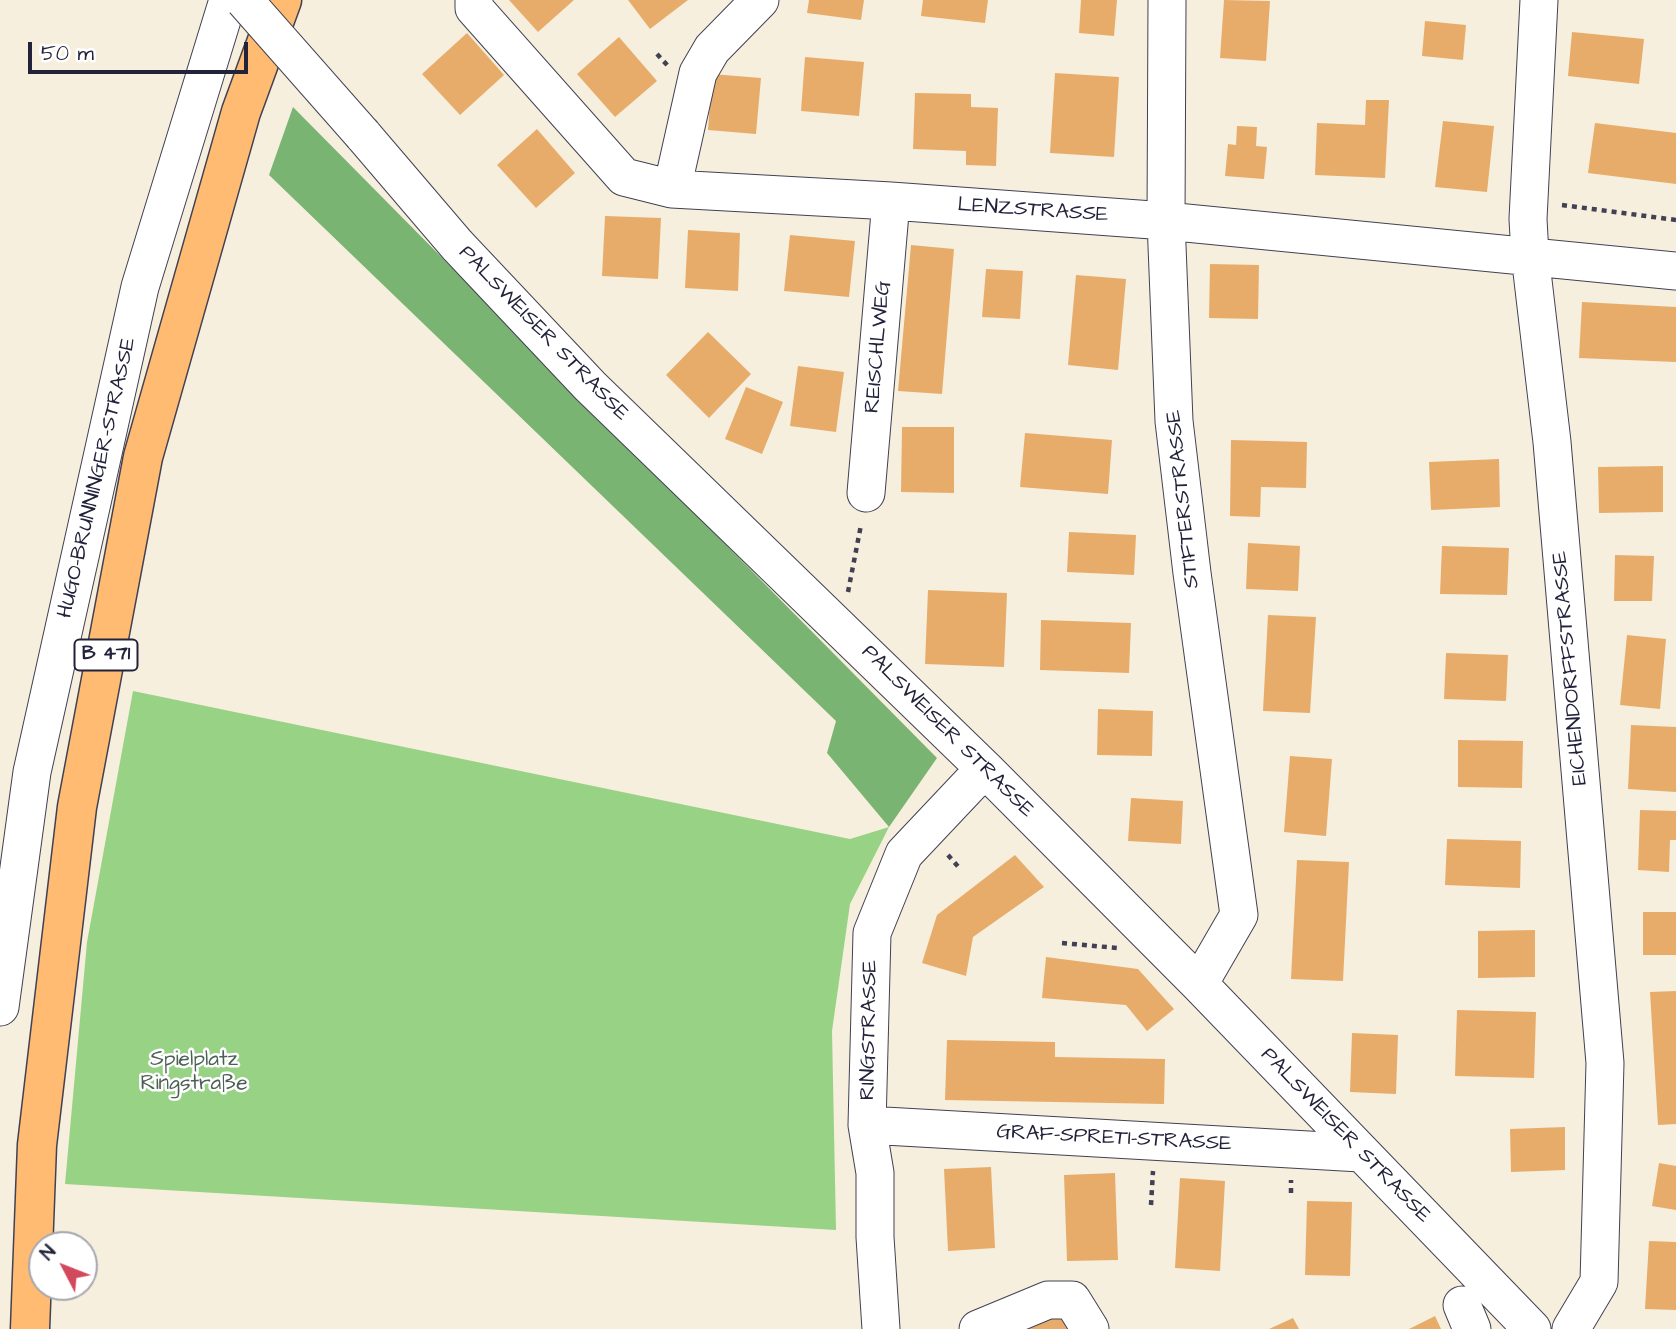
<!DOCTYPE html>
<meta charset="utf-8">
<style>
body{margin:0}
#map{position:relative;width:1676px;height:1329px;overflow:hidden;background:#f6efdd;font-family:"Architects Daughter",sans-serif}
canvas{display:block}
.north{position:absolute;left:28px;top:1231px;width:70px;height:70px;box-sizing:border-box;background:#fff;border:2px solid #a7a7b1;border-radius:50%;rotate:312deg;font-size:19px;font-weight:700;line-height:28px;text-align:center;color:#22223b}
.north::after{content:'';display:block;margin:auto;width:24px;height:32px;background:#d1495b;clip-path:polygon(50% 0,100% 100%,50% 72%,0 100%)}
.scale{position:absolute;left:28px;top:42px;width:220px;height:32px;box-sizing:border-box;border:4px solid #22223b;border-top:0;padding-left:9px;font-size:21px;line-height:24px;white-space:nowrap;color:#22223b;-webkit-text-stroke:5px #fff;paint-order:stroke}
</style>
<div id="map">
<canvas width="1676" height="1329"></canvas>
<div class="north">N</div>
<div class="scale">50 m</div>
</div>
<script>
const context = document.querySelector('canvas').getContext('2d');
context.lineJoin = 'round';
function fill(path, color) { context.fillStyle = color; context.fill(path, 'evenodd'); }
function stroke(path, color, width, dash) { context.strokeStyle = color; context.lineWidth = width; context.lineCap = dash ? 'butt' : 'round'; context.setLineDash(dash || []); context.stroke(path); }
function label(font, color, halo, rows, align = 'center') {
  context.font = font + ' "Architects Daughter",sans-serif'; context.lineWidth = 5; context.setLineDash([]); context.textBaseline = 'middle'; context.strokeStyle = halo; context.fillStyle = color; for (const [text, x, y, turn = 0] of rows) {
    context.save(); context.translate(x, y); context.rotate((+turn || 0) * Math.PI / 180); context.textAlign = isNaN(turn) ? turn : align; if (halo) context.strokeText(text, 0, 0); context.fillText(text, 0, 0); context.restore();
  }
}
const green = new Path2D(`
 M133 691 850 839 889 827 850 904 832 1031 836 1230 65 1184 87 942Z`);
const forest = new Path2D(`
 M293 107 937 758 889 827 827 753 836 721 269 175Z`);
const building = new Path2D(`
 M509 0H574L538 32Z
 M628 0H688L650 29Z
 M809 0H864L861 20 807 13Z
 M923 0H988L985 23 921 16Z
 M1081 0H1117L1114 36 1079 33Z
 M1224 0 1270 1 1266 61 1220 58Z
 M1425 21 1466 25 1463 60 1422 56Z
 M1572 32 1644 39 1639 84 1568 76Z
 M467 33 504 75 460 115 422 74Z
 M619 37 657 81 615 117 577 74Z
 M805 57 864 62 859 116 801 111Z
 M1055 73 1119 77 1114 157 1050 153Z
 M712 74 761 78 756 134 708 130Z
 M915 93 971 94V107L998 108 996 166 966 165V151L913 149Z
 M1366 100H1389L1385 178 1315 175 1317 123 1365 125Z
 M1443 121 1494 126 1487 192 1435 187Z
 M1595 123 1676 133V184L1588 173Z
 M1237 126 1257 127 1256 146 1267 147 1264 179 1225 176 1228 144 1236 145Z
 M537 129 575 173 536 208 497 165Z
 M605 216 661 218 658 279 602 276Z
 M688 230 740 233 738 291 685 288Z
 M790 235 855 241 849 297 784 291Z
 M911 245 954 249 942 394 898 391Z
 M1210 264 1259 265 1258 319 1209 318Z
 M986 269 1023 271 1020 319 982 317Z
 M1076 275 1126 279 1118 370 1068 365Z
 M1582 302 1676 307V362L1579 358Z
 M708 332 751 374 709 418 666 375Z
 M798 366 844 372 836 432 790 426Z
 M746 387 783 402 762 454 725 439Z
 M902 427H954V493L901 492Z
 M1025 433 1112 440 1108 494 1020 487Z
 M1231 440 1307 442 1306 488 1261 487 1260 517 1230 516Z
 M1499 459 1500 507 1431 510 1429 462Z
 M1663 466V512L1599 513 1598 467Z
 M1069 532 1136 535 1134 575 1067 572Z
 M1248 543 1300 546 1298 591 1246 589Z
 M1442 546 1509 548 1507 595 1440 594Z
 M1615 555 1654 556 1652 601H1614Z
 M928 590 1007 593 1004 667 925 664Z
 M1268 615 1316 617 1310 713 1263 711Z
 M1041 620 1131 623 1129 673 1040 670Z
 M1627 635 1666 639 1660 709 1620 705Z
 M1446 653 1508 655 1506 701 1444 699Z
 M1098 709 1153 711 1152 756 1097 755Z
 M1631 725 1676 727V792L1628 789Z
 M1458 740 1523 741 1522 788 1458 787Z
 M1290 756 1332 759 1326 836 1284 832Z
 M1131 798 1183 801 1181 844 1128 841Z
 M1640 810 1676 811V840H1670L1669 872 1638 870Z
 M1447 839 1521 841 1520 888 1445 885Z
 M1015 855 1044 887 973 937 966 976 922 963 937 915Z
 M1297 860 1349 862 1343 981 1291 979Z
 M1643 912H1676V955H1643Z
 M1535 930V977L1478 978V931Z
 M1046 957 1138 969 1174 1009 1147 1031 1126 1005 1042 998Z
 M1676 991V1124L1658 1125 1650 992Z
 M1457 1010 1536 1012 1534 1078 1455 1076Z
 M1352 1033 1398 1035 1396 1094 1350 1092Z
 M947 1040 1055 1042V1057L1165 1059 1164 1104 945 1100Z
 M1565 1127V1170L1511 1172 1510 1129Z
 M1659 1163 1676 1166V1210L1652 1206Z
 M991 1167 995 1248 948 1251 944 1169Z
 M1115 1173 1118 1260 1067 1261 1064 1175Z
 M1180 1178 1225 1181 1220 1271 1175 1268Z
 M1307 1201 1352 1202 1350 1276 1305 1275Z
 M1649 1241 1676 1242V1310L1645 1309Z
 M1060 1310 1068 1329H1013Z
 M1435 1316 1441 1329H1409Z
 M1293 1318 1299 1329H1269Z`);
const path = new Path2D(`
 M657 54 668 66
 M1562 205 1676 220
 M848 592 861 525
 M948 855 961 870
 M1062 943 1117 948
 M1291 1193V1180
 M1151 1205 1153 1171`);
const minor = new Path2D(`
 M474 0V8L624 177 672 189 891 201 1166 221 1676 271
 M1167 0 1166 221 1174 421 1192 573 1239 915 1199 984
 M1539 0 1528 219 1530 255 1552 442 1605 1063 1599 1282 1571 1329
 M363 135 457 245 590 386 987 771 1199 984 1532 1329
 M672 189 698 73 712 49 760 0
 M866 493 891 201
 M0 1007 32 772 140 287 228 0
 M867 1125 1361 1153
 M1462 1305 1472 1329
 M881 1329 875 1237V1173L867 1125 872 933 904 854 971 783 987 771
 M978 1329 1048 1300H1072L1090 1329`);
const highway = new Path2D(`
 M30 1329 37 1145 77 807 143 457 241 112 282 0`);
const minorBridge = new Path2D(`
 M244 0 363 135`);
const shields = [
 [106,655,63]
];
const shieldNames = [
 ["B 471",106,655]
];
const streetNames = [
 ["LENZSTRASSE",1033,211,4],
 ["PALSWEISER STRASSE",543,334,46],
 ["REISCHLWEG",879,347,-85],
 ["HUGO-BRUNNINGER-STRASSE",98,478,-77],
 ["STIFTERSTRASSE",1184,499,-96],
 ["EICHENDORFFSTRASSE",1571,668,-95],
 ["PALSWEISER STRASSE",947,732,45],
 ["RINGSTRASSE",870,1030,-89],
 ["PALSWEISER STRASSE",1345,1136,46],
 ["GRAF-SPRETI-STRASSE",1114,1139,3]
];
const parkNames = [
 ["Spielplatz",194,1061],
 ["Ringstraße",194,1085]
];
fill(green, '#98d285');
fill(forest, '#7ab472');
fill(building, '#e8ac6a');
stroke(minor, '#424153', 39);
stroke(highway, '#424153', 41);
stroke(path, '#424153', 4.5, [5, 5]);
stroke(minor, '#fff', 37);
stroke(highway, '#ffbb71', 38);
stroke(minorBridge, '#424153', 39, []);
stroke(minorBridge, '#fff', 37);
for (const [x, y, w] of shields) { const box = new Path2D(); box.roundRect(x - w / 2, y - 15.5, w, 31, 5); context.fillStyle = '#fff'; context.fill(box); stroke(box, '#22223b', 2); }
label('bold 19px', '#22223b', null, shieldNames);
label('21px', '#22223b', '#fff', streetNames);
label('21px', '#4b6055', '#fff', parkNames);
</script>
